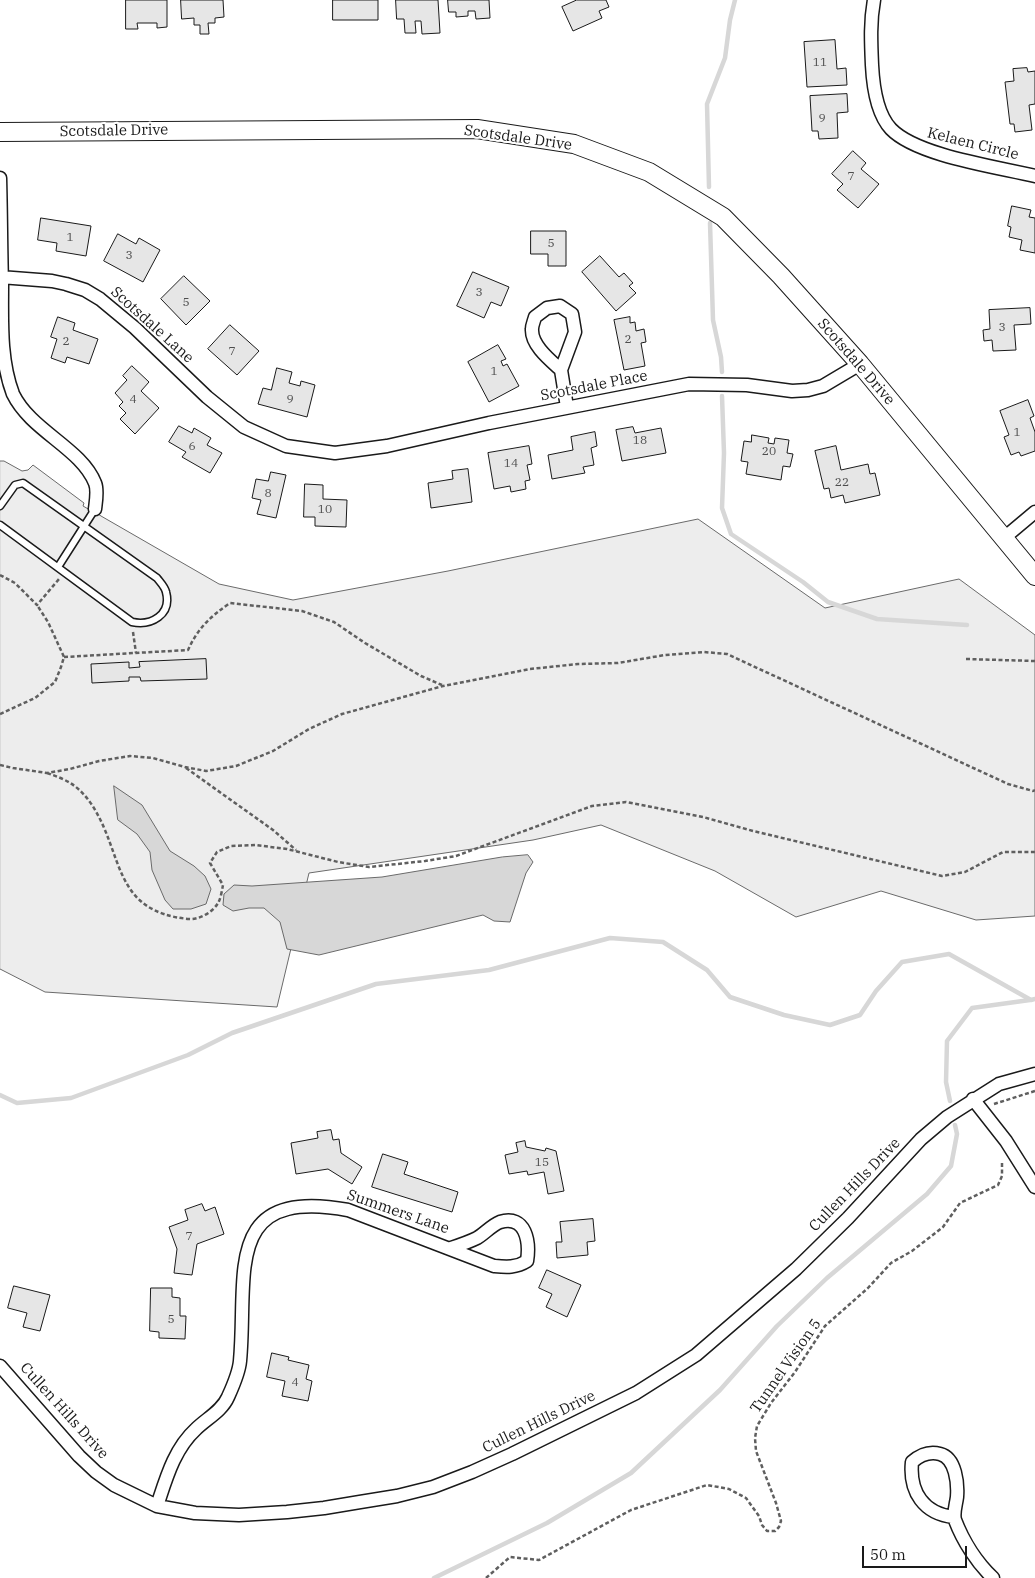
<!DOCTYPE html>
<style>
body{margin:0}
#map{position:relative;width:1035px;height:1578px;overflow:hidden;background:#fff;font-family:"IBM Plex Serif",serif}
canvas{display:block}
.scale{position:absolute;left:862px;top:1546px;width:105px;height:22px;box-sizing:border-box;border:2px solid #1a1a1a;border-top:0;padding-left:6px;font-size:15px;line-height:18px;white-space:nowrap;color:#1a1a1a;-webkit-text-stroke:4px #fff;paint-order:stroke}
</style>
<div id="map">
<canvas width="1035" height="1578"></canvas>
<div class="scale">50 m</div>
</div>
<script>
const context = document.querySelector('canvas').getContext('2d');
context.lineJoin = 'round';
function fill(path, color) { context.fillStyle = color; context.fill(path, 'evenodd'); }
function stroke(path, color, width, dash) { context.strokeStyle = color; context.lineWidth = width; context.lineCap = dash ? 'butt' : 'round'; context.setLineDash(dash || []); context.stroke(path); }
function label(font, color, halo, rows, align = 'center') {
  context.font = font + ' "IBM Plex Serif",serif'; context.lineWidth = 4; context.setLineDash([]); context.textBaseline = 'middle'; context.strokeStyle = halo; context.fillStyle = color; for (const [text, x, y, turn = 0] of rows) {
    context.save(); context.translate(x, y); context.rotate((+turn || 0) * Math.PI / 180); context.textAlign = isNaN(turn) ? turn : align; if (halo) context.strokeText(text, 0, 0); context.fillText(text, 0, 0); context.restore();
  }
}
const built = new Path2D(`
 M0 461H4L22 471 28 470 33 465 84 503 83 506 90 510 91 509 101 516 219 584 293 600 448 571 698 519 825 608 959 579 1035 635V916L976 920 881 891 796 917 715 871 601 825 533 840 309 873 277 1007 45 992 0 969Z`);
const water = new Path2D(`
 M114 786 142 805 170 851 194 866 205 876 211 889 206 904 191 909H173L165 900 152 870 150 852 137 834 118 820Z
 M528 855 533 862 526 873 510 922 494 921 483 915 319 955 287 949 280 922 264 908H249L233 911 223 905 224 894 234 885 252 886 382 877 502 857Z`);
const stream = new Path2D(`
 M709 187 707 104 725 58 730 20 735 0
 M710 223 713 320 721 357 722 372
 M722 396 724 453 722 508 731 534 803 582 828 602 877 619 967 625
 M0 1095 17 1103 71 1098 188 1055 232 1033 376 984 489 970 610 938 663 942 707 970 730 997 784 1015 830 1025 860 1015 876 991 902 962 949 954 1031 1000 1035 999
 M950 1101 946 1082 947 1041 972 1008 1030 1000
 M434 1578 547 1523 631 1473 720 1390 777 1326 827 1278 927 1194 951 1166 957 1134 955 1125`);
const building = new Path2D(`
 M126 0H167V27L157 28V23H137L138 29H126Z
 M181 0H223L224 17 215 18V23H208L209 34H200V25H194V18L182 19Z
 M333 0H378V20H333Z
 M396 0H438L440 33 422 34 421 21H415L416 33H405L404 19H397Z
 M448 0H489L490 18 476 19 475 11H468V16L456 17V12H449Z
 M577 0H606L609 7 599 11 602 18 573 31 562 7Z
 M835 40 837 69 846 68 847 85 807 87 804 42Z
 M1027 68 1028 72 1035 71V104L1029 105 1032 130 1015 132 1014 124H1010L1005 82 1014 81 1013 69Z
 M847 94 848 112 837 113 838 138 819 139 818 131H812L810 96Z
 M853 151 866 163 861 169 879 184 858 208 837 190 843 184 832 174Z
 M1012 206 1031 210 1029 217 1035 218V253L1020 250 1022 240 1009 237 1011 227 1008 226Z
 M41 218 91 226 86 256 56 251 57 243 38 240Z
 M531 231H566V266H548V254H531Z
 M118 234 136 244 139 238 160 250 143 282 104 261Z
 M600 256 619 277 624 273 633 283 629 286 636 293 616 311 582 272Z
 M473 272 509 287 501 306 491 302 484 318 457 306Z
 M184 276 210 301 186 325 161 299Z
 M1030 308 1031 324 1014 325 1016 350 993 351 992 340 984 341 983 330 990 329 989 310Z
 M58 317 75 323 73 330 98 339 89 364 67 357 65 363 51 358 57 339 51 337Z
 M630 317V323L635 322 636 331 644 329 646 342 641 343 645 366 624 370 614 320Z
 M230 325 259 351 237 375 208 349Z
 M498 345 506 359 501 361 503 366 507 364 519 386 489 402 468 362Z
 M132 366 149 382 141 391 159 408 135 434 120 419 126 413 119 406 123 402 115 393 127 380 123 376Z
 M277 368 292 372 289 383 300 386 301 381 315 385 307 417 258 404 263 388 271 390Z
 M1028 400 1034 416 1030 418 1035 432V451L1021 456 1019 452 1011 455 1004 437 1009 435 1000 411Z
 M179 426 192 433 194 428 211 438 207 445 222 453 210 473 182 457 186 452 169 442Z
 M633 427 635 433 661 428 666 453 622 461 616 430Z
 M595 432 597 446 591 448 594 465 583 467 585 473 552 479 548 455 573 450 571 437Z
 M752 435 769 438 768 443 774 444 775 438 789 440 787 453 793 454 790 467 783 466 781 480 746 474 748 462 741 461 744 441 751 442Z
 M529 446 532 464 527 465 530 480 525 481 526 489 511 492 510 486 494 489 488 453Z
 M836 446 841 470 868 464 870 474 875 473 880 495 845 503 843 495 831 498 829 488 824 489 815 451Z
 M468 469 472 502 431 508 428 483 453 479 452 471Z
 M271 472 286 475 276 518 257 514 261 500 252 498 256 479 268 481Z
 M305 484 323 485V499L347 500 346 527 315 526V517H304Z
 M206 659 207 679 141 681 140 677H129V681L92 683 91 664 129 662V668L140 667 139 662Z
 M331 1130 333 1140 339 1139 341 1153 362 1167 352 1184 328 1169 296 1174 291 1143 318 1138 317 1132Z
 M525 1141 526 1147 545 1151 546 1148 556 1151 564 1191 548 1194 544 1172 528 1175 527 1171 509 1174 505 1155 518 1152 516 1143Z
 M383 1154 408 1162 404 1174 458 1192 452 1212 372 1187Z
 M202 1204 205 1211 215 1207 224 1234 197 1244 192 1275 174 1273 177 1249 169 1227 188 1220 185 1210Z
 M593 1219 595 1241 587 1242 588 1255 557 1258 556 1242H562L560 1222Z
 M547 1270 581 1285 567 1317 546 1307 552 1294 539 1288Z
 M14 1286 50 1295 40 1331 23 1327 27 1313 8 1308Z
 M151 1288H172V1297L180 1298V1316H186L185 1339 159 1338V1332L150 1331Z
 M272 1353 289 1357 288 1360 309 1365 306 1379 312 1381 308 1401 282 1396 285 1381 267 1377Z`);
const path = new Path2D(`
 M0 575 15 583 37 605 59 579
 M133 632 136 653
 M64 657 188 650C198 628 210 617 230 603L302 611 334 622 365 643 421 676 442 685
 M966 659 1035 661
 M0 714 35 698 55 682 61 667 64 657 48 622 37 605
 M0 765 13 768 47 773 70 769 99 761 130 756 153 758 185 767 206 771 236 766 273 751 309 729 342 714 443 686 530 669 578 664 618 663 665 655 704 652 727 654 1008 784 1033 791 1035 790
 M186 768 273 830 296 850
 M47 773C68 780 79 786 92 805 124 854 112 912 189 919 199 920 213 912 218 903 221 898 222 890 223 885L210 863 217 852 231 846 255 845 287 849 338 862 369 867 425 861 456 856 592 806 626 802 703 817 753 831 942 876 965 872 1003 852H1035
 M994 1104 1035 1091
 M486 1578 510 1557 539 1560 631 1510 707 1485 729 1489 746 1498 759 1516 762 1525 767 1531H775L779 1527 781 1521 776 1503 756 1451 755 1438 757 1426 771 1403 795 1372 825 1326 868 1288 891 1263 912 1251 943 1227 960 1203 998 1185 1002 1176V1161`);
const lane = new Path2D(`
 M0 506 15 485 23 483 157 578C160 582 165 587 166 592 172 615 151 626 132 622L0 525
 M58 567 95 509`);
const street = new Path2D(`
 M874 0C870 22 871 42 872 65 873 85 876 113 891 129 917 156 998 167 1035 176
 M0 178C1 213 1 249 2 285 2 321 0 360 13 394 31 431 81 448 95 483 98 490 96 501 95 509
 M0 277 52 281 66 284 85 290 100 299 135 328 207 397 244 427 286 446 335 453 387 446 489 423 689 384 747 385 792 391 808 390 823 386 860 364
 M561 370C550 360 531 345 532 329 532 325 534 321 535 317L547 308 560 306 572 314 575 332 561 370 567 407
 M1004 538 1035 512
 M973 1099 1006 1141 1035 1187
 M0 1366 79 1456 96 1472 114 1485 157 1506 195 1513 239 1515 287 1512 324 1508 360 1502 397 1496 433 1487 472 1472 512 1454 636 1393 696 1355 796 1269 848 1218 921 1139 947 1117 999 1084 1035 1074
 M157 1506C166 1479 174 1449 196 1429 206 1419 222 1411 228 1397 233 1386 239 1373 240 1361 248 1275 221 1187 348 1210L494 1266C506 1267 516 1268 527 1261 530 1242 526 1214 500 1222 492 1225 484 1234 477 1238 469 1242 460 1245 451 1248
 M954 1517C924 1514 909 1492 912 1462 920 1455 929 1451 940 1454 956 1458 958 1484 957 1497 956 1505 953 1513 955 1520 963 1541 977 1563 993 1578`);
const secondary = new Path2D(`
 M0 132 477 129 574 144 649 172 723 217 781 276 860 364 1035 576`);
const numberNames = [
 ["11",820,63],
 ["9",822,119],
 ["7",851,177],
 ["1",70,238],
 ["5",551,244],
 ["3",129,256],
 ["3",479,293],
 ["5",186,303],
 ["3",1002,328],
 ["2",628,340],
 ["2",66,342],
 ["7",232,352],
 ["1",494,372],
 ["4",133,400],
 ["9",290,400],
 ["1",1017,433],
 ["18",640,441],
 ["6",192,447],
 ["20",769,452],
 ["14",511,464],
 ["22",842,483],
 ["8",268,494],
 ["10",325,510],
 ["15",542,1163],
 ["7",189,1237],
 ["5",171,1320],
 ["4",295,1383]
];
const streetNames = [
 ["Scotsdale Drive",114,131,-1],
 ["Scotsdale Drive",518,138,8],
 ["Kelaen Circle",973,144,14],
 ["Scotsdale Lane",152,325,42],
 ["Scotsdale Drive",856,362,49],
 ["Scotsdale Place",594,386,-11],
 ["Cullen Hills Drive",855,1185,-46],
 ["Summers Lane",398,1212,19],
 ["Tunnel Vision 5",786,1366,-55],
 ["Cullen Hills Drive",64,1411,48],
 ["Cullen Hills Drive",539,1422,-26]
];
fill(built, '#ededed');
stroke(built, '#6a6a6a', 1);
fill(water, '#d7d7d7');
stroke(water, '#6a6a6a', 1);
stroke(stream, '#d7d7d7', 4.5);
fill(building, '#e6e6e6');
stroke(building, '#1a1a1a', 1);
stroke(lane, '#1a1a1a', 9);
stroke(street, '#1a1a1a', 15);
stroke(secondary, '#1a1a1a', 20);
stroke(path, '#5f5f5f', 2.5, [4, 2.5]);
stroke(lane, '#fff', 6);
stroke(street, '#fff', 12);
stroke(secondary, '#fff', 18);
label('12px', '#4d4d4d', null, numberNames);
label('15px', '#1a1a1a', '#fff', streetNames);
</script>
